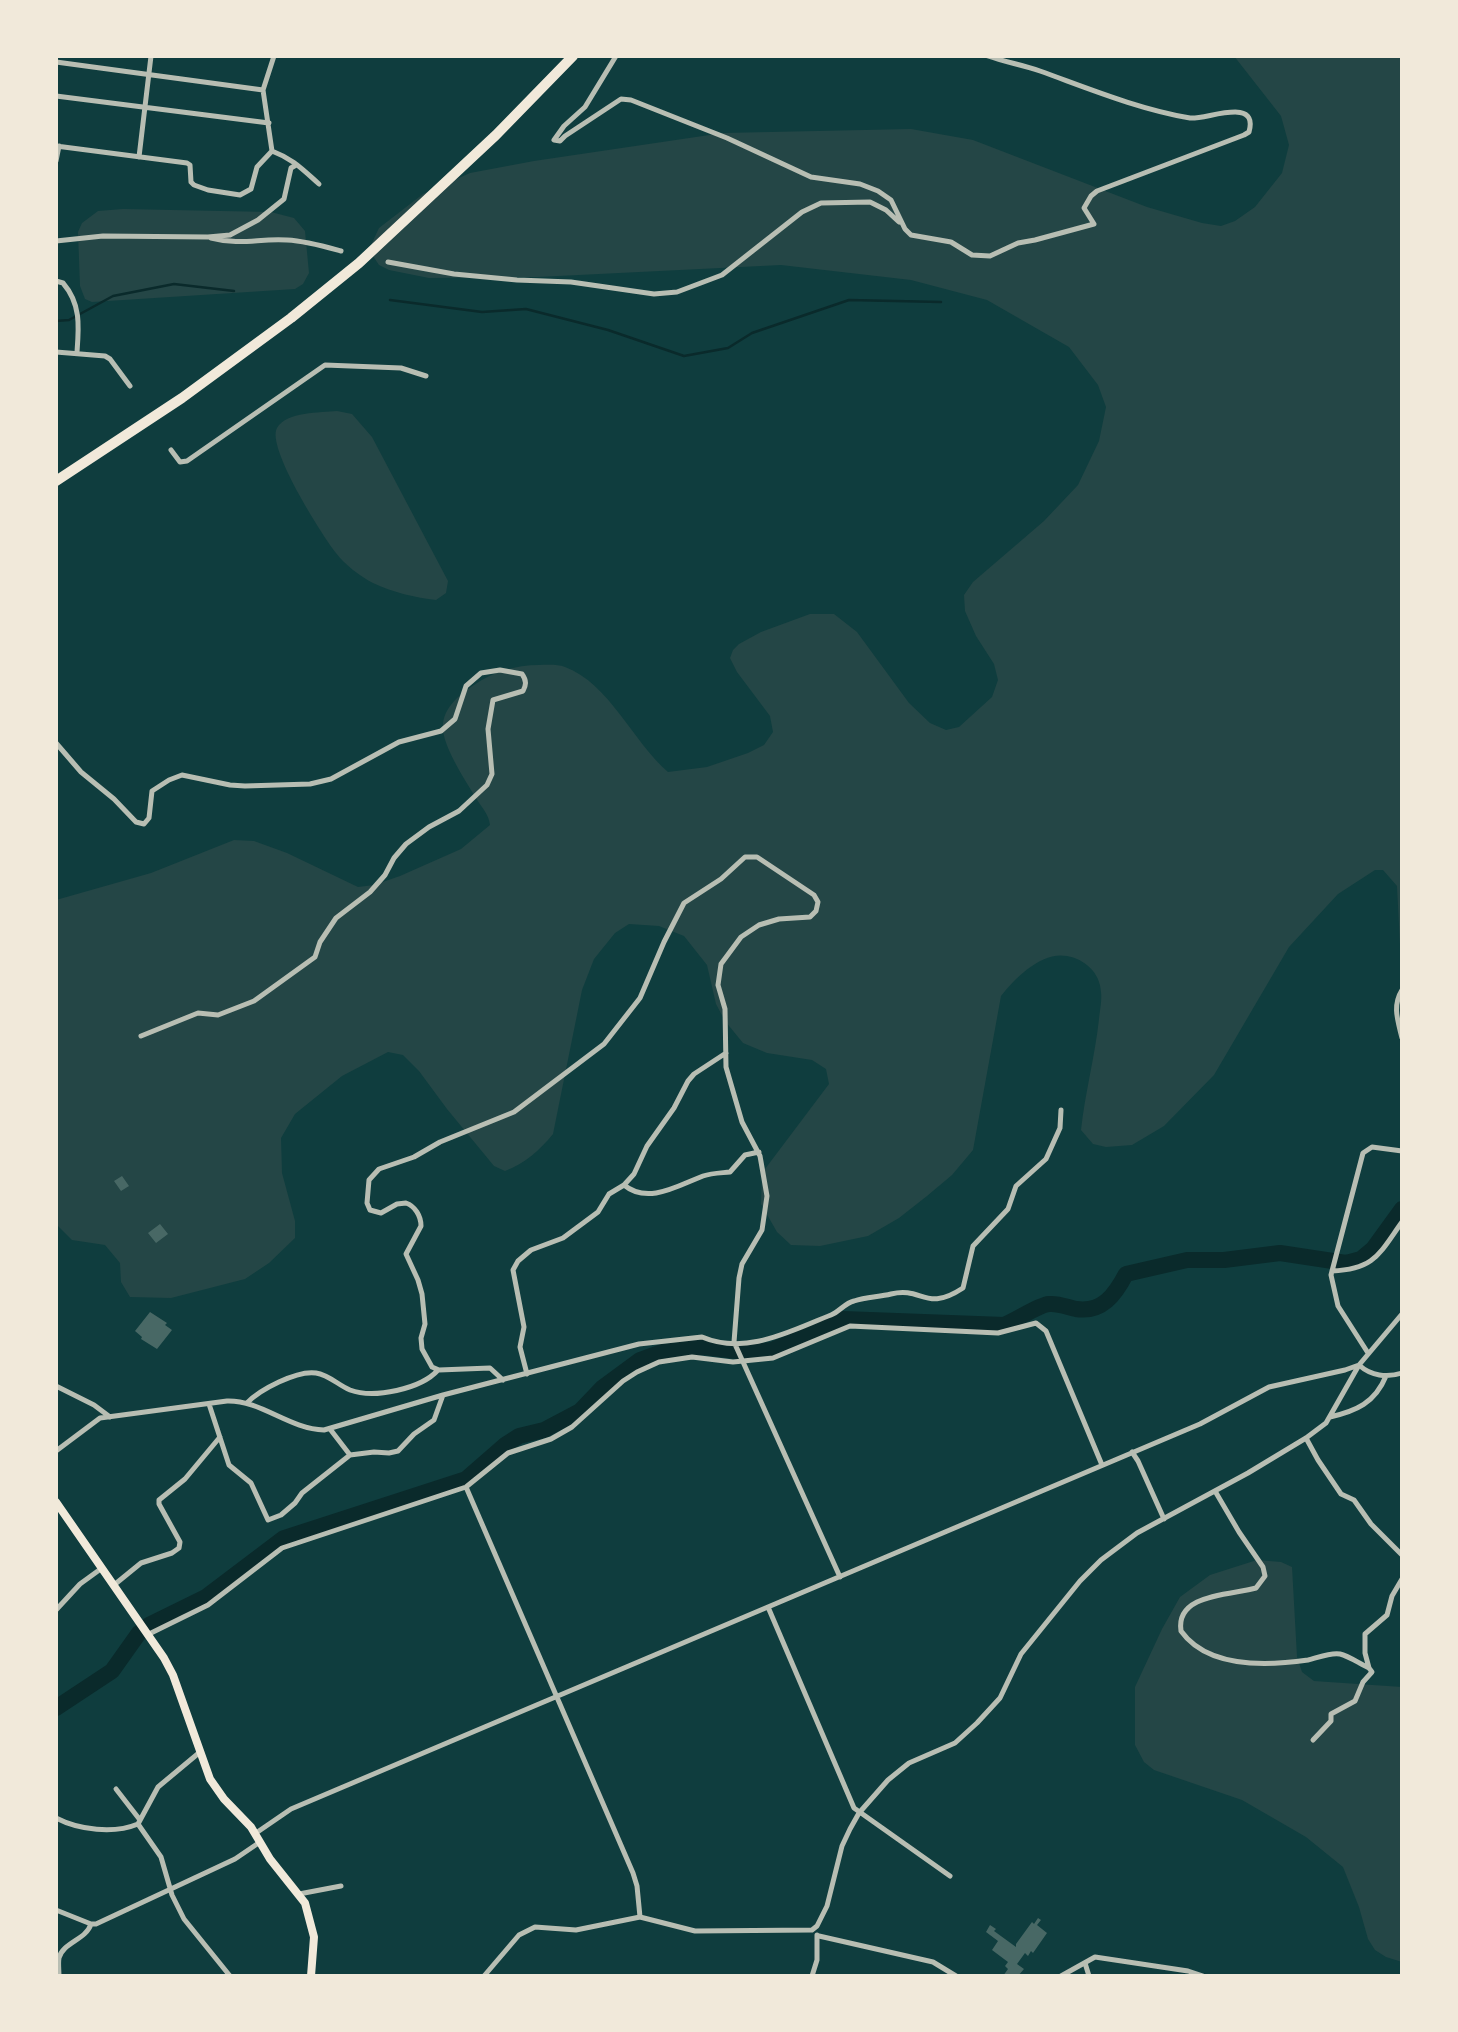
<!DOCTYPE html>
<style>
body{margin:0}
#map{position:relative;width:1458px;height:2032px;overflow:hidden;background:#0f3d3e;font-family:Quicksand,sans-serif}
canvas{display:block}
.frame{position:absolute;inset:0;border:58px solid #f1e9da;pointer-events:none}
</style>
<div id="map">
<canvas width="1458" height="2032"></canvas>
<div class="frame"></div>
</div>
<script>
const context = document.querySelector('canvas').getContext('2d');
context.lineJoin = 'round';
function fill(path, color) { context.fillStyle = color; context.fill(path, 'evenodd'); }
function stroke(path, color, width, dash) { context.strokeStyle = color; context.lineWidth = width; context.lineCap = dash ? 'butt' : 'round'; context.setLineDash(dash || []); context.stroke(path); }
const green = new Path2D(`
 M1234 56H1402V985L1397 886 1383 870H1375L1338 894 1289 947 1214 1075 1164 1126 1132 1145 1106 1147 1093 1144 1081 1130C1085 1093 1095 1056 1099 1019 1100 1010 1102 1000 1101 992 1100 972 1084 959 1067 956 1042 951 1015 978 1001 996L973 1150 952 1175 927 1196 899 1218 868 1236 820 1246 791 1245 777 1232 761 1204 762 1173 829 1084 826 1069 812 1060 767 1053 743 1043 725 1021 716 1004 707 965 684 936 659 926 629 924 615 933 594 959 582 990 553 1134C540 1150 524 1164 505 1171L494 1166 447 1109 419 1071 403 1055 388 1052 342 1076 295 1114 281 1138 282 1173 295 1221V1238L269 1263 245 1279 171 1298 130 1297 121 1282 120 1263 105 1245 72 1240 56 1224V900L151 873 234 840 254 841 287 853 358 887 374 885 400 876 461 849 490 825C489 814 481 807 476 798 465 780 446 751 443 731 441 709 458 696 474 685 492 672 516 665 539 665 547 665 557 664 565 667 609 683 633 742 668 772L707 767 748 753 764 745 773 732 770 716 737 672 730 658 733 650 739 644 761 632 810 614H834L857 632 909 703 930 723 946 730 959 727 992 697 998 680 994 664 976 636 965 611 964 595 973 582 1044 521 1078 485 1099 441 1106 407 1098 385 1069 347 987 300 911 280 781 265 538 277 429 278 389 270 379 265 371 253V245L379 228 423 194 470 173 534 161 723 133 911 129 973 140 1147 207 1202 223 1221 226 1235 221 1255 207 1282 173 1289 145 1281 116Z
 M123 209 271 212 294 218 305 231 309 273 303 284 295 289 92 302 85 299 80 286 78 232 82 223 98 211Z
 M337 411 352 414 372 437 448 581 446 593 436 600C416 598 392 592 373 583 361 577 344 564 336 553 322 535 266 447 277 428 287 411 320 413 337 411Z
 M1257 1560 1281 1562 1292 1567 1297 1657 1302 1672 1314 1681 1402 1687V1962L1386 1957 1375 1950 1368 1939 1359 1907 1343 1867 1306 1837 1242 1800 1154 1770 1144 1762 1135 1745V1687L1162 1629 1180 1597 1210 1575Z`);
const stream = new Path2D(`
 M390 300 482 312 526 309 608 330 684 356 728 348 752 333 849 300 941 302
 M56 321 69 320 113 296 174 284 234 291`);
const river = new Path2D(`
 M56 1708 112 1671 139 1633 149 1625 206 1597 284 1538 466 1479 505 1445 519 1436 544 1430 580 1411 602 1388 640 1360 662 1352 704 1347 745 1352 772 1350 843 1319 1004 1325C1017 1320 1038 1305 1049 1304 1058 1303 1067 1307 1076 1309 1102 1313 1115 1295 1126 1274L1187 1260H1224L1280 1253 1346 1263 1361 1259 1373 1249 1402 1209`);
const building = new Path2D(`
 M122 1176 129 1186 121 1191 114 1181Z
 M160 1224 168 1234 156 1243 148 1233Z
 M150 1312 167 1323 165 1325 172 1330 157 1349 141 1339 142 1337 135 1331Z
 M1038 1918 1041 1920 1037 1925 1047 1933 1033 1953 1031 1951 1028 1956 1025 1953 1017 1964 1024 1969 1018 1976 1014 1974 1013 1976H1003L1008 1969 1005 1966 1008 1962 992 1950 998 1941 986 1932 990 1925 996 1929 994 1931 1016 1947V1944L1032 1922 1034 1924Z`);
const minor = new Path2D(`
 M616 56 585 107 564 126 554 140 560 141 565 136 621 99 631 100 727 138 811 177 860 184 878 191 891 200 905 229 911 235 951 242 972 255 990 256 1018 243 1035 240 1094 224 1084 208 1091 196 1097 191 1244 135 1249 132C1259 96 1206 120 1190 118 1138 109 1090 89 1040 71 1023 65 1005 62 988 56
 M56 62 263 90
 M56 96 269 123
 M56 146 187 163 190 165 191 182 194 185 208 190 240 195 251 189 257 167 272 151
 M272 151 263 90 274 56
 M272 151C293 159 302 169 319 184
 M139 157 151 56
 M56 161 59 146
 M211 238C242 246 258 238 287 240 306 241 323 246 341 251
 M56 241 103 236 208 237 230 235 258 220 284 199 291 168 296 165
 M388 262 454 274 517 280 571 282 654 294 677 292 722 275 802 212 821 203 870 202 886 210 899 222
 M56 281 63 283C81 304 79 326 77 352
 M56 352 105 356 110 359 130 386
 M171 450 180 462 187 461 325 365 401 368 426 376
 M56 743 81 772 114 799 136 822 144 824 149 818 152 791 169 780 182 775 230 785 245 786 310 784 331 779 399 742 441 731 455 719 466 686 481 673 500 670 522 674C527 681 526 685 523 691L493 700 488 729 492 774 487 785 459 811 429 827 406 844 394 858 385 875 370 892 336 918 320 942 315 957 254 1001 218 1015 198 1013 141 1036
 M1402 990C1392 1006 1398 1021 1402 1038
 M624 1185C648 1205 679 1185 703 1176 712 1173 721 1173 730 1172L745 1155 759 1152
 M1332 1271C1375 1269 1379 1254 1402 1222
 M1368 1353 1338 1306 1331 1275 1363 1153 1372 1147 1402 1151
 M1359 1365C1371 1376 1387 1378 1402 1373
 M527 1374 520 1347 524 1327 513 1270 518 1261 531 1250 563 1238 598 1212 609 1194 624 1185 634 1174 647 1146 674 1108 688 1081 694 1074 726 1053
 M503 1380 490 1368 439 1370 432 1367 422 1349 421 1338 425 1324 422 1294 418 1280 406 1254 421 1226C421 1216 415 1206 406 1203L397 1204 381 1213 370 1210 367 1203 369 1180 379 1169 414 1157 440 1142 514 1112 604 1044 640 998 664 942 684 903 721 879 745 857H757L814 895 818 902 816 911 810 917 779 919 759 925 741 937 721 964 718 985 725 1009 726 1067 742 1122 760 1156 767 1196 762 1230 742 1264 739 1278 734 1342 840 1577
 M56 1386 94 1405 110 1417
 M247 1403C259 1390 297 1370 316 1373 329 1375 338 1385 350 1390 374 1399 421 1389 438 1370
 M209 1404 229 1465 251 1483 268 1520 281 1515 295 1503 302 1493 350 1455 374 1452 389 1453 398 1451 414 1434 434 1420 443 1395
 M1330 1417C1356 1411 1375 1403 1386 1376
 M330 1429 350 1455
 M1306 1438 1318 1460 1341 1494 1354 1500 1371 1524 1402 1555
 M56 1451 100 1418 227 1401C261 1400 289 1429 324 1430L443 1395 639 1344 702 1337C747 1356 792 1330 831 1315 839 1312 845 1303 854 1301 866 1297 879 1297 891 1294 923 1286 925 1313 963 1288L973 1246 1008 1209 1016 1186 1046 1159 1060 1128 1061 1110
 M1132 1452 1138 1461 1164 1519
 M466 1487 633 1873 637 1886 640 1917
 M1215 1491 1239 1532 1263 1567 1265 1576 1256 1588C1233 1595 1175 1593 1181 1631 1208 1669 1267 1666 1308 1660 1317 1658 1331 1652 1340 1654 1349 1656 1360 1664 1369 1668L1372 1672 1363 1682 1355 1701 1331 1714V1721L1313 1740
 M114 1585 141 1563 172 1553 179 1548 180 1542 159 1504V1500L185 1479 220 1437
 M768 1607 854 1808 950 1876
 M56 1610 80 1584 102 1568
 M149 1634 208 1605 282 1548 466 1487 508 1453 551 1439 572 1427 623 1381 637 1372 659 1362 692 1357 733 1362 773 1358 850 1326 998 1333 1036 1323 1046 1331 1102 1465
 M1369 1668 1365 1653V1634L1387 1615 1392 1596 1402 1579
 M200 1752 158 1787 138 1824 161 1857 172 1895 184 1919 230 1976
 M116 1789 140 1820
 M56 1818C79 1830 114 1834 138 1824
 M256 1833 291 1809 1200 1424 1269 1387 1345 1370 1359 1365
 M299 1894 341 1886
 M56 1910 91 1924H96L235 1859 260 1842
 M819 1936 933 1962 956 1976
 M1085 1963 1089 1976
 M59 1976C59 1971 58 1963 59 1958 63 1942 86 1940 91 1924
 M484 1976 519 1935 535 1927 576 1930 640 1917 695 1931 812 1930 817 1926 827 1906 842 1846 850 1829 859 1813 888 1780 909 1763 955 1743 977 1723 1000 1698 1021 1654 1080 1581 1101 1560 1137 1533 1248 1473 1306 1438 1326 1423 1359 1365 1402 1314
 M812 1976 817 1960V1935
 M1061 1976 1095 1957 1188 1971 1203 1976`);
const secondary = new Path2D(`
 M56 1502 164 1658 173 1675 210 1779 224 1799 251 1827 270 1859 305 1903 314 1937 311 1976`);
const motorway = new Path2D(`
 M56 481 182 398 291 318 359 263 496 135 573 56`);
fill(green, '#244646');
stroke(stream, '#0a2a2b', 2.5);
stroke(river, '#0a2a2b', 16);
fill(building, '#486865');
stroke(minor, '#b8beb3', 5);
stroke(secondary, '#f1e9da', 8);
stroke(motorway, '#f1e9da', 10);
</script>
